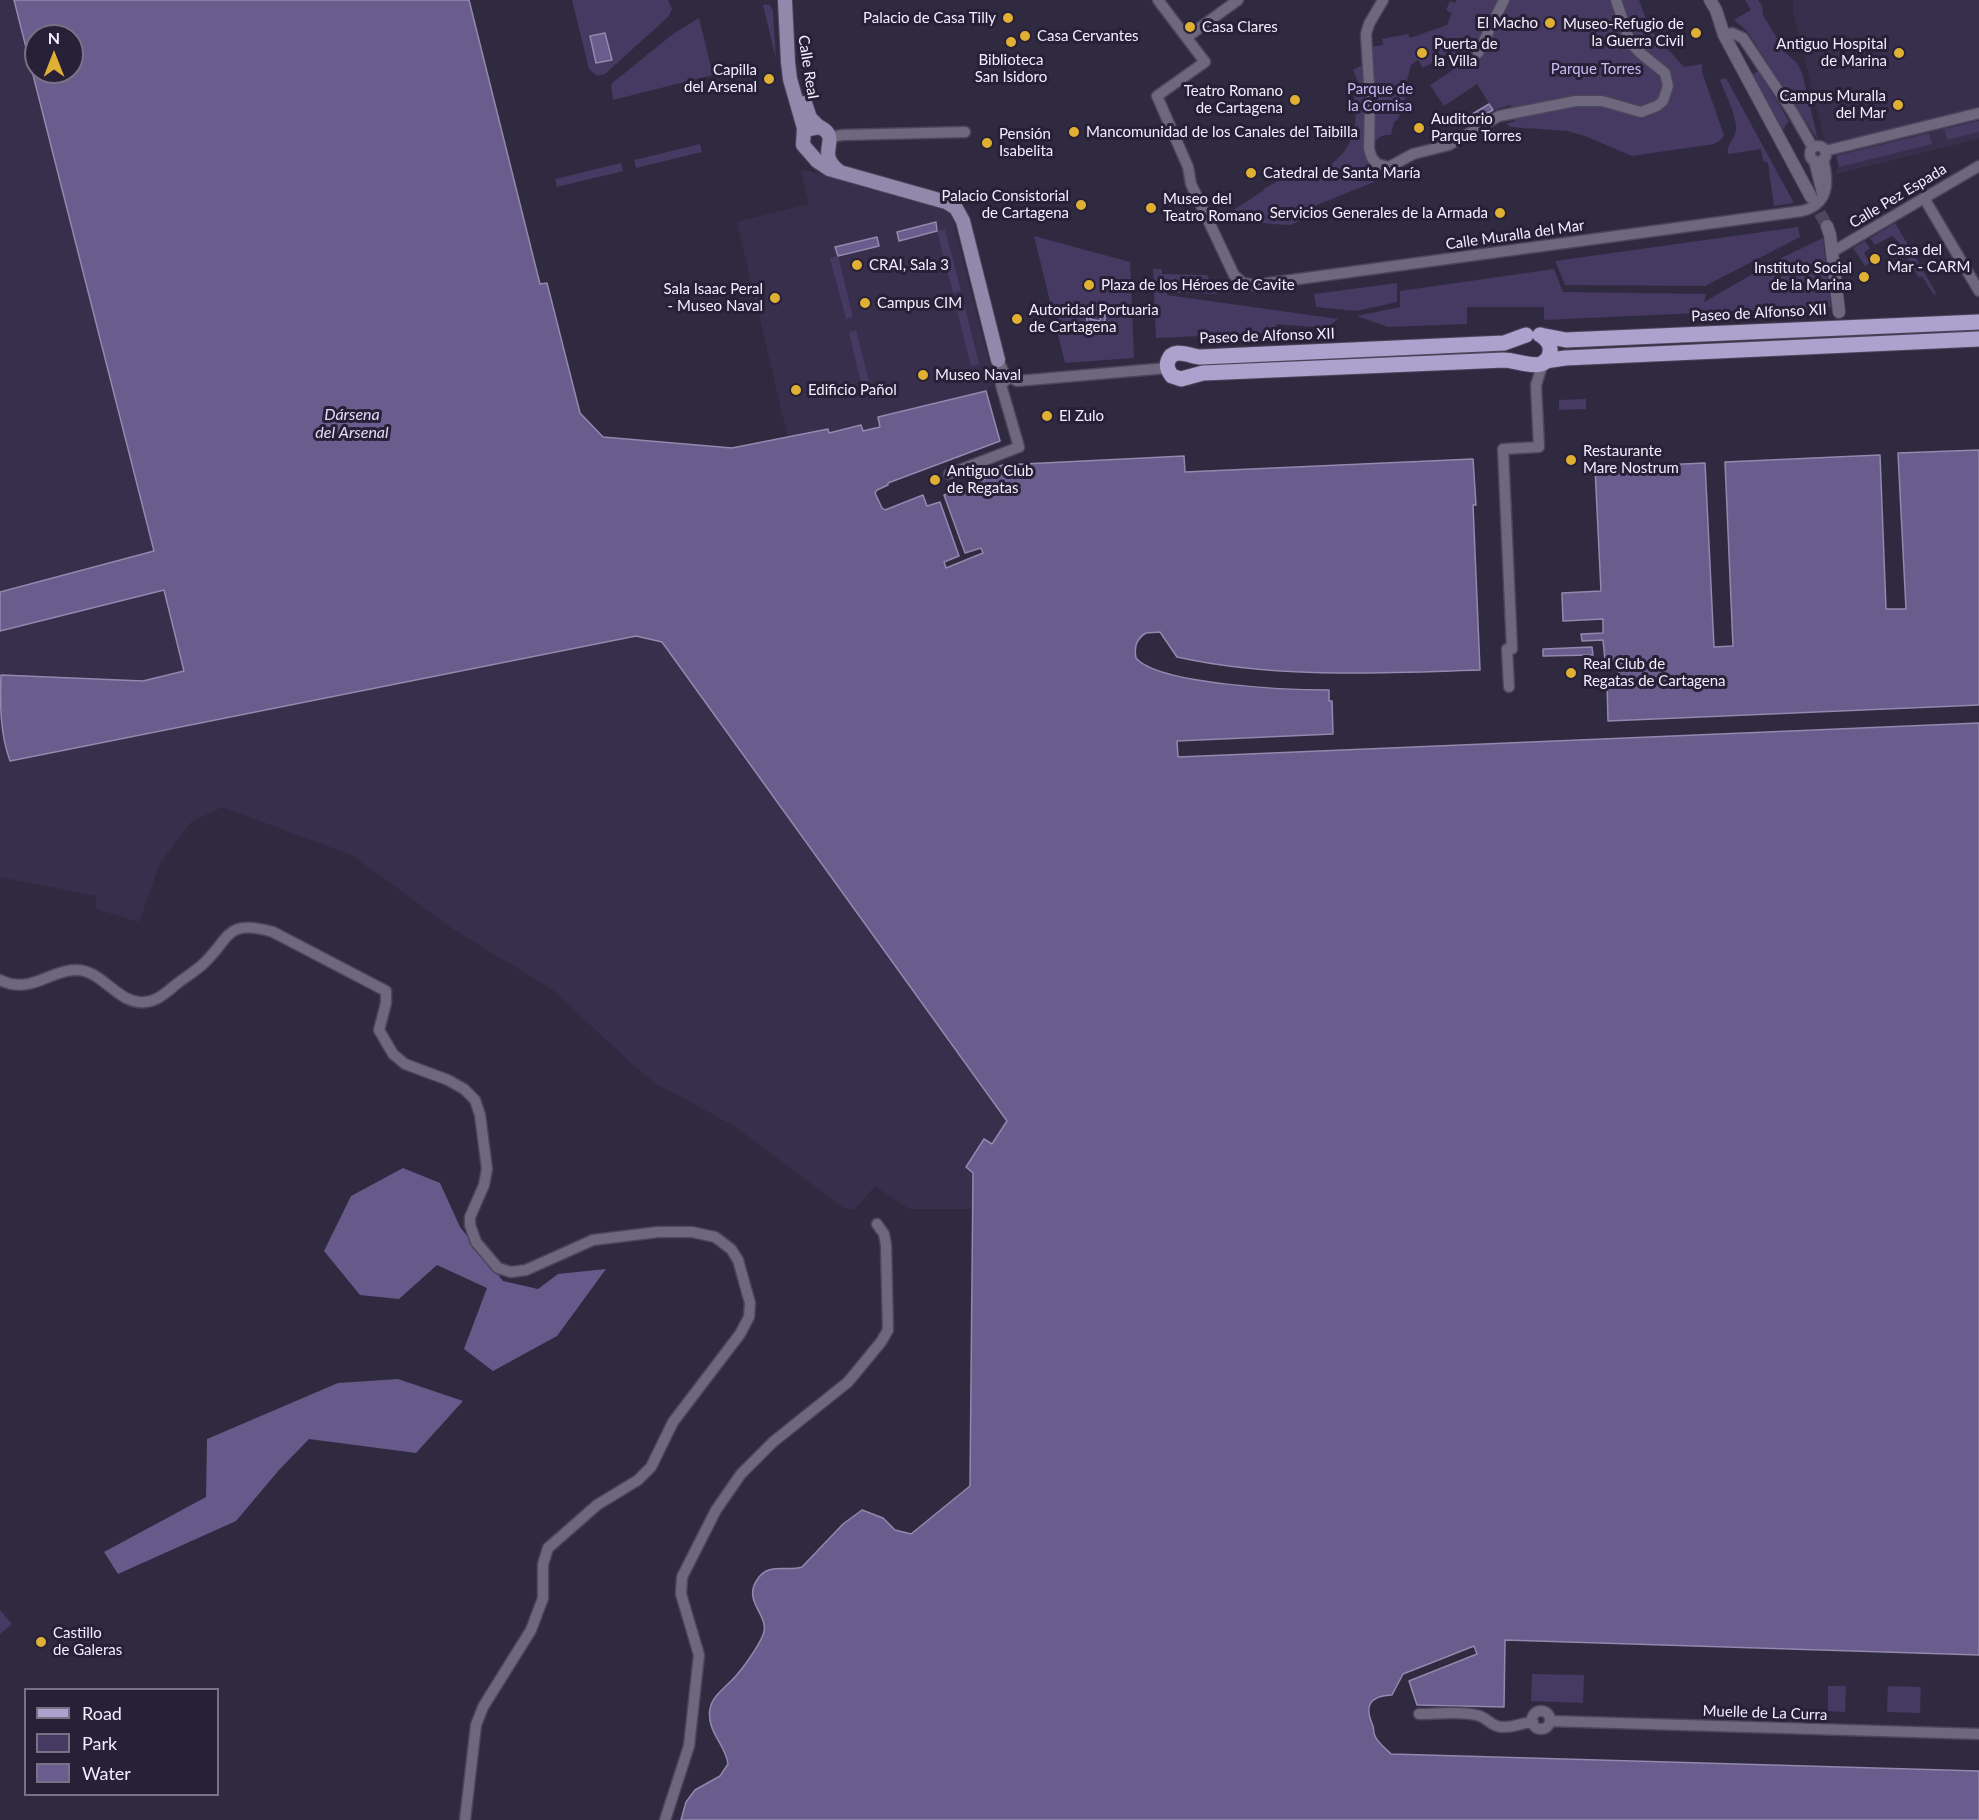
<!DOCTYPE html>
<meta charset="utf-8">
<style>
body{margin:0}
#map{position:relative;width:1979px;height:1820px;overflow:hidden;background:#302a41;font-family:Lato,sans-serif}
canvas{display:block}
.legend{position:absolute;left:24px;top:1688px;width:195px;height:108px;box-sizing:border-box;background:#272037;border:2px solid #787287;margin:0;padding:8px 10px;list-style:none;font-size:18px;color:#f2eefe}
.legend li{display:flex;align-items:center;gap:12px;height:30px}
.legend b{width:30px;border:2px solid #787287}
.north{position:absolute;left:24px;top:24px;width:60px;height:60px;box-sizing:border-box;background:#272037;border:2px solid #787287;border-radius:50%;rotate:0deg;font-size:16px;font-weight:700;line-height:24px;text-align:center;color:#f2eefe}
.north::after{content:'';display:block;margin:auto;width:21px;height:27px;background:#dfb034;clip-path:polygon(50% 0,100% 100%,50% 72%,0 100%)}
</style>
<div id="map">
<canvas width="1979" height="1820"></canvas>
<ul class="legend">
<li><b style="height:8px;background:#ada1cd"></b>Road</li>
<li><b style="height:16px;background:#463962"></b>Park</li>
<li><b style="height:16px;background:#6a5c8c"></b>Water</li>
</ul>
<div class="north">N</div>
</div>
<script>
const context = document.querySelector('canvas').getContext('2d');
context.lineJoin = 'round';
function fill(path, color) { context.fillStyle = color; context.fill(path, 'evenodd'); }
function stroke(path, color, width, dash) { context.strokeStyle = color; context.lineWidth = width; context.lineCap = dash ? 'butt' : 'round'; context.setLineDash(dash || []); context.stroke(path); }
function label(font, color, halo, rows, align = 'center') {
  context.font = font + ' Lato,sans-serif'; context.lineWidth = 6; context.setLineDash([]); context.textBaseline = 'middle'; context.strokeStyle = halo; context.fillStyle = color; for (const [text, x, y, turn = 0] of rows) {
    context.save(); context.translate(x, y); context.rotate((+turn || 0) * Math.PI / 180); context.textAlign = isNaN(turn) ? turn : align; if (halo) context.strokeText(text, 0, 0); context.fillText(text, 0, 0); context.restore();
  }
}
const built = new Path2D(`
 M0 0H14L154 551 135 556 145 595 164 590 184 671 143 681 636 636 663 642 1007 1121 992 1144 984 1140 966 1167 973 1172 972 1209H909L875 1186 854 1210 844 1208 736 1127 655 1083 632 1064 553 990 453 929 352 855 222 807 191 822 160 863 139 922 96 909V896L0 877Z
 M1793 0H1979V139L1835 174 1839 166 1835 149 1825 150 1824 138 1793 11Z
 M804 170 944 207 951 213 989 362 997 380 986 391 879 417 881 427 862 431 861 425 829 433 828 429 788 438 737 222 809 204 801 171Z`);
const green = new Path2D(`
 M572 0H668L672 9 668 17 605 74 597 76 589 69Z
 M1457 0H1639L1648 25 1654 34 1684 67 1702 64V72L1724 135 1721 140 1714 144 1632 156 1585 136 1567 131 1511 127 1506 124 1515 121 1511 105 1493 110 1477 84 1444 106 1430 85 1453 70 1447 61 1451 52 1423 68 1418 60 1411 65 1405 88 1408 90 1398 119 1394 122 1391 135C1382 134 1376 138 1372 147L1377 160 1389 164 1391 175 1307 209 1309 217 1290 225 1272 224 1246 221 1234 210 1264 190 1263 189 1278 181 1280 174C1336 182 1367 140 1352 88L1359 84 1353 70 1362 65 1372 64 1370 47 1383 45 1382 39 1408 34 1410 38 1447 25 1452 13 1446 10 1450 1 1455 3Z
 M1745 0H1758L1762 6 1763 15 1778 40 1786 53 1797 63 1802 73 1818 140 1746 30 1734 20 1751 10Z
 M769 4 773 11 776 59 763 5Z
 M699 18 713 75 613 100 611 84 673 34Z
 M1758 71 1789 121 1782 131 1752 75Z
 M1726 78 1794 203 1774 206 1768 163 1763 161 1761 149 1728 154C1726 144 1737 138 1736 127 1735 111 1725 94 1720 80Z
 M1979 121V132L1947 140 1944 129Z
 M1929 133 1932 144 1839 167 1836 156Z
 M700 144 702 152 636 168 634 160Z
 M621 163 623 171 557 187 555 179Z
 M1895 223 1911 250 1905 253 1898 241 1892 236 1875 245 1870 238Z
 M1798 227 1800 237 1705 286 1565 285 1555 261Z
 M945 229 961 291 953 293 937 231Z
 M1034 236 1130 262 1134 358 1065 363Z
 M1823 238 1831 307 1544 320V307H1467V324L1388 327 1357 316 1400 307V291L1554 269 1563 292 1706 294 1704 302 1775 261Z
 M1865 241 1870 248 1864 253 1870 263 1865 266 1853 248Z
 M1914 255 1936 293 1934 295 1922 276 1919 278 1908 259Z
 M838 256 853 317 846 319 830 258Z
 M1153 269H1162V274L1207 275 1217 294 1179 293 1168 289 1167 295 1338 319 1326 328 1277 324 1273 333 1156 338Z
 M1397 283V302L1357 311 1316 307 1314 294Z
 M964 304 979 364 971 366 956 306Z
 M856 330 871 390 863 392 849 332Z
 M1586 399V409L1559 410V400Z
 M0 1610 12 1624 0 1634Z
 M1532 1674 1584 1675 1583 1703 1531 1701Z
 M1828 1686H1846L1845 1712 1828 1711Z
 M1888 1686 1921 1687 1920 1713 1887 1712Z`);
const forest = new Path2D(`
 M403 1168 440 1183 460 1227 503 1281 538 1289 558 1274 606 1269 557 1336 493 1371 464 1349 487 1288 437 1265 399 1299 360 1295 324 1251 351 1196Z
 M398 1379 463 1401 416 1453 309 1439 279 1470 236 1521 118 1574 104 1552 206 1497 207 1439 338 1383Z`);
const water = new Path2D(`
 M14 0H469L540 284 547 283 580 413 603 437 732 448 828 429 829 433 861 425 863 431 880 427 878 417 986 391 1000 441 888 483V485L877 490 875 493 882 508 885 510 923 495 927 506 940 502 959 556 944 562 946 568 983 553 981 548 965 553 944 495 985 479 982 472 1003 465 1184 456 1185 472 1473 459 1476 505H1473L1480 670C1380 673 1276 679 1177 657L1160 632 1146 633C1136 639 1134 647 1136 658 1159 685 1291 690 1329 690V701H1332L1333 734 1177 741 1178 757 1979 723V1655L1505 1640 1504 1707 1417 1705 1409 1681 1477 1654 1474 1646 1403 1674 1392 1695C1369 1696 1364 1706 1373 1726 1374 1729 1373 1733 1375 1736 1377 1742 1386 1749 1391 1754L1979 1771V1820H681L686 1802 695 1790 720 1776 728 1764C726 1745 706 1731 710 1709 712 1696 727 1686 735 1677 744 1667 758 1647 763 1635 771 1616 742 1602 757 1580 768 1562 786 1572 802 1567L843 1524 862 1510 883 1518 895 1530 911 1534 970 1486 973 1173 966 1167 984 1139 992 1144 1007 1121 662 642 636 636 10 761C0 733 0 705 1 675L143 681 184 671 164 590 0 631V592L154 551ZM36 36H72V72H36Z
 M605 33 612 60 596 63 590 36Z
 M1489 104 1493 110 1472 122 1469 116Z
 M936 222 937 231 899 241 897 232Z
 M877 237 879 246 838 256 835 247Z
 M1101 305 1105 309V320L1102 324H1090L1087 321 1086 309 1090 306ZM1091 309 1101 310 1100 321 1090 319Z
 M1979 450V705L1608 721 1607 683 1619 682 1618 660H1605L1603 640 1582 641 1581 634 1603 633V619L1563 621 1562 593 1601 591 1595 468 1705 463 1714 647 1733 646 1725 462 1880 455 1886 609H1906L1898 453Z
 M1592 647 1593 655 1543 656V649Z`);
const tertiaryTunnel = new Path2D(`
 M1811 197 1827 226`);
const minor = new Path2D(`
 M1158 0 1205 62 1157 96 1188 167 1191 184 1234 275 1243 283 1254 285 1802 211C1829 204 1829 182 1823 159
 M1383 0 1369 24 1366 34 1370 100 1369 149 1372 158 1377 164 1389 167 1413 154 1449 145 1499 116 1576 101H1602L1641 112 1657 106 1663 101 1668 86 1665 73 1639 52 1630 42 1616 0
 M1724 35 1732 33 1743 38 1792 111 1813 148
 M1187 37 1238 0
 M1478 53 1504 0
 M830 137 843 135 965 132
 M1810 154a8 8 0 1 1 16 0a8 8 0 1 1-16 0Z
 M1825 151 1979 113
 M1814 160 1822 193
 M1924 198 1979 291
 M1832 252 1979 166
 M998 360 1005 375 1017 381 1167 368
 M949 474 1019 447 1001 385 1008 378
 M1509 687 1507 649H1512L1503 449 1539 447 1536 385 1543 363
 M0 980C30 995 50 970 75 970 103 969 117 1005 145 1002 157 1001 164 994 173 987 182 979 193 973 202 965 231 939 224 918 273 932L386 991V1003L379 1030 393 1054 405 1064 448 1080 464 1089 475 1100 480 1115 487 1169 484 1185 470 1217V1225L476 1242 498 1268 511 1272 526 1270 593 1240 658 1232H692L715 1237 731 1249 738 1260 750 1303 749 1317 740 1334 673 1422 651 1467 638 1480 597 1505 548 1548 543 1564V1598L531 1630 483 1707 476 1725 465 1820
 M1532 1720a9 9 0 1 1 18 0a9 9 0 1 1-18 0Z
 M1419 1714C1438 1714 1459 1711 1476 1715 1486 1716 1490 1726 1501 1727 1514 1728 1520 1723 1533 1722
 M1550 1721 1979 1734
 M665 1820 689 1746 699 1655 681 1594 682 1577 716 1510 741 1474 773 1442 848 1382 881 1342 888 1330 886 1245 884 1234 877 1224`);
const tertiary = new Path2D(`
 M1710 0 1716 10 1724 35 1811 197
 M1827 226 1830 235 1839 312`);
const secondary = new Path2D(`
 M785 1 788 62 790 79 804 128 803 145 817 161 829 169 946 202 956 208 963 221 998 360
 M805 103 810 118 818 126
 M809 129 820 127C843 139 814 152 839 171`);
const primary = new Path2D(`
 M1526 335 1504 343 1201 357C1191 357 1173 346 1168 361 1166 367 1168 371 1172 376L1181 379 1203 373 1504 360C1518 360 1547 375 1550 352 1551 344 1547 340 1541 335
 M1540 335 1566 340 1979 322
 M1545 361 1565 358 1979 339`);
const markers = [
 [1008,18,6,"#dfb034"],
 [1550,23,6,"#dfb034"],
 [1190,27,6,"#dfb034"],
 [1696,33,6,"#dfb034"],
 [1025,36,6,"#dfb034"],
 [1011,42,6,"#dfb034"],
 [1422,53,6,"#dfb034"],
 [1899,53,6,"#dfb034"],
 [769,79,6,"#dfb034"],
 [1295,100,6,"#dfb034"],
 [1898,105,6,"#dfb034"],
 [1419,128,6,"#dfb034"],
 [1074,132,6,"#dfb034"],
 [987,143,6,"#dfb034"],
 [1251,173,6,"#dfb034"],
 [1081,205,6,"#dfb034"],
 [1151,208,6,"#dfb034"],
 [1500,213,6,"#dfb034"],
 [1875,259,6,"#dfb034"],
 [857,265,6,"#dfb034"],
 [1864,277,6,"#dfb034"],
 [1089,285,6,"#dfb034"],
 [775,298,6,"#dfb034"],
 [865,303,6,"#dfb034"],
 [1017,319,6,"#dfb034"],
 [923,375,6,"#dfb034"],
 [796,390,6,"#dfb034"],
 [1047,416,6,"#dfb034"],
 [1571,460,6,"#dfb034"],
 [935,480,6,"#dfb034"],
 [1571,673,6,"#dfb034"],
 [41,1642,6,"#dfb034"]
];
const poiNames = [
 ["Palacio de Casa Tilly",996,18,"right"],
 ["El Macho",1538,23,"right"],
 ["Museo-Refugio de",1684,24,"right"],
 ["la Guerra Civil",1684,41,"right"],
 ["Casa Clares",1202,27],
 ["Casa Cervantes",1037,36],
 ["Puerta de",1434,44],
 ["la Villa",1434,61],
 ["Antiguo Hospital",1887,44,"right"],
 ["de Marina",1887,61,"right"],
 ["Biblioteca",1011,60,"center"],
 ["San Isidoro",1011,77,"center"],
 ["Capilla",757,70,"right"],
 ["del Arsenal",757,87,"right"],
 ["Teatro Romano",1283,91,"right"],
 ["de Cartagena",1283,108,"right"],
 ["Campus Muralla",1886,96,"right"],
 ["del Mar",1886,113,"right"],
 ["Auditorio",1431,119],
 ["Parque Torres",1431,136],
 ["Mancomunidad de los Canales del Taibilla",1086,132],
 ["Pensión",999,134],
 ["Isabelita",999,151],
 ["Catedral de Santa María",1263,173],
 ["Palacio Consistorial",1069,196,"right"],
 ["de Cartagena",1069,213,"right"],
 ["Museo del",1163,199],
 ["Teatro Romano",1163,216],
 ["Servicios Generales de la Armada",1488,213,"right"],
 ["Casa del",1887,250],
 ["Mar - CARM",1887,267],
 ["CRAI, Sala 3",869,265],
 ["Instituto Social",1852,268,"right"],
 ["de la Marina",1852,285,"right"],
 ["Plaza de los Héroes de Cavite",1101,285],
 ["Sala Isaac Peral",763,289,"right"],
 ["- Museo Naval",763,306,"right"],
 ["Campus CIM",877,303],
 ["Autoridad Portuaria",1029,310],
 ["de Cartagena",1029,327],
 ["Museo Naval",935,375],
 ["Edificio Pañol",808,390],
 ["El Zulo",1059,416],
 ["Restaurante",1583,451],
 ["Mare Nostrum",1583,468],
 ["Antiguo Club",947,471],
 ["de Regatas",947,488],
 ["Real Club de",1583,664],
 ["Regatas de Cartagena",1583,681],
 ["Castillo",53,1633],
 ["de Galeras",53,1650]
];
const streetNames = [
 ["Calle Real",808,67,81],
 ["Calle Pez Espada",1898,196,-31],
 ["Calle Muralla del Mar",1515,235,-8],
 ["Paseo de Alfonso XII",1759,313,-3],
 ["Paseo de Alfonso XII",1267,336,-2],
 ["Muelle de La Curra",1765,1713,2]
];
const parkNames = [
 ["Parque Torres",1596,69],
 ["Parque de",1380,89],
 ["la Cornisa",1380,106]
];
const waterNames = [
 ["Dársena",352,415],
 ["del Arsenal",352,433]
];
fill(built, '#382f4d');
fill(green, '#463962');
fill(forest, '#675989');
fill(water, '#6a5c8c');
stroke(water, '#9388ae', 1.5);
stroke(tertiaryTunnel, '#4d475d', 12, [12, 6]);
stroke(minor, '#4b455b', 13);
stroke(tertiary, '#4b455b', 14);
stroke(secondary, '#4b455b', 16);
stroke(primary, '#4b455b', 17);
stroke(minor, '#6e687e', 10);
stroke(tertiary, '#6e687e', 12);
stroke(secondary, '#9188ab', 14);
stroke(primary, '#ada1cd', 15);
for (const [x, y, r, color] of markers) { const dot = new Path2D(); dot.arc(x, y, r, 0, 2 * Math.PI); context.fillStyle = color; context.fill(dot); stroke(dot, '#272037', 2); }
label('15px', '#f2eefe', '#272037', poiNames, 'left');
label('15px', '#f2eefe', '#272037', streetNames);
label('15px', '#cabaf6', '#272037', parkNames);
label('italic 16px', '#e3dbfa', '#272037', waterNames);
</script>
